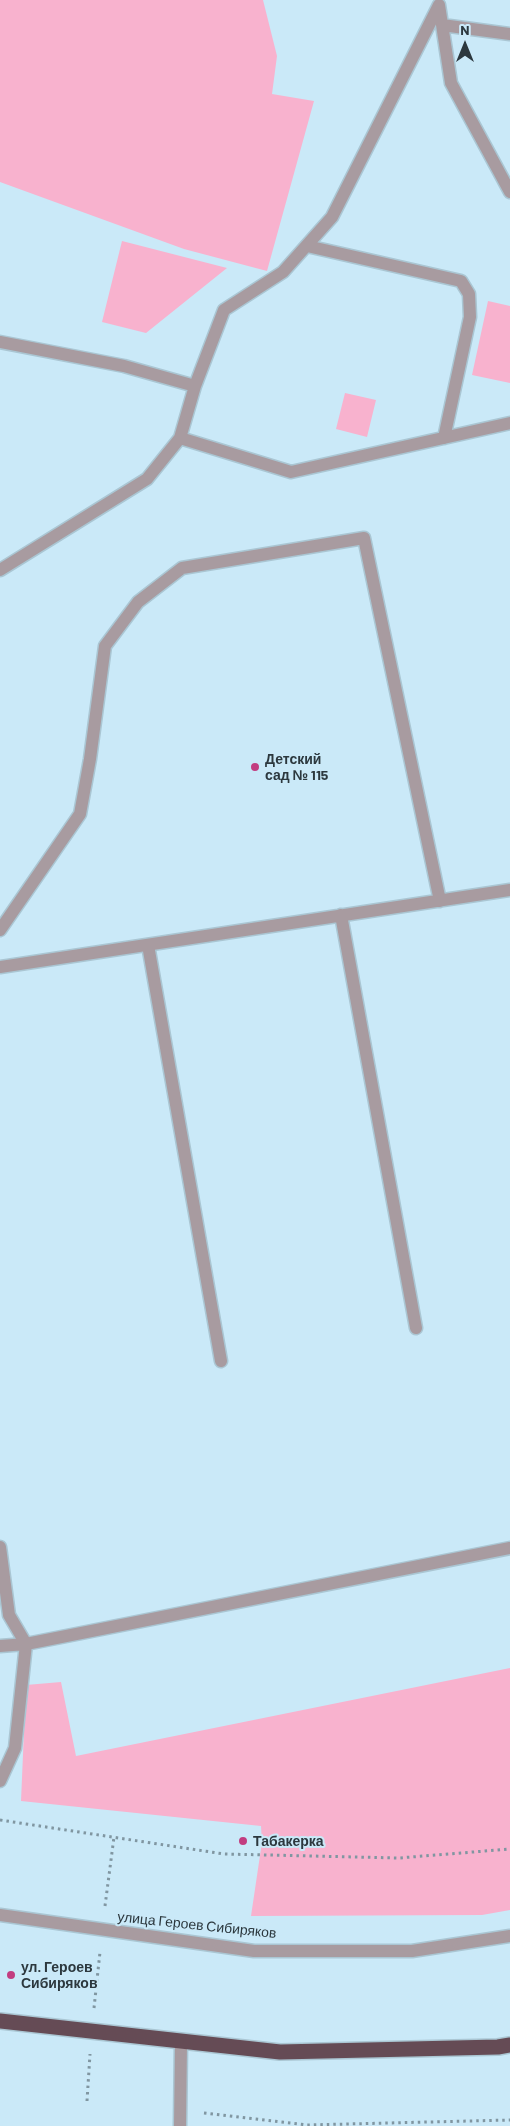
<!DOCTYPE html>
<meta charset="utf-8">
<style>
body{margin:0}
#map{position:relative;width:510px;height:2126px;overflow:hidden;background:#cae9f8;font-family:Barlow,sans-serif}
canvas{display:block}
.north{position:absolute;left:440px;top:20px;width:50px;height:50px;-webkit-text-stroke:4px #cae9f8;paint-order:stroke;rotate:0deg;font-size:14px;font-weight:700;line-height:20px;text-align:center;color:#2c383e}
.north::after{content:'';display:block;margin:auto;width:18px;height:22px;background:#2c383e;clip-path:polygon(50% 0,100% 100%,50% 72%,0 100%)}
</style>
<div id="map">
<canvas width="510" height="2126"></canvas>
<div class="north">N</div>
</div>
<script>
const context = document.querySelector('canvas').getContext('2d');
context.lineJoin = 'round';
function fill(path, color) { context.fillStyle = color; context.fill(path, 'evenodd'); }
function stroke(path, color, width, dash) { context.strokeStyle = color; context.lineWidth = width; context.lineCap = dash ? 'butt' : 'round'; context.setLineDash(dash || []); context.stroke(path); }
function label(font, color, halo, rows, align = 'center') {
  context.font = font + ' Barlow,sans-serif'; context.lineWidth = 4; context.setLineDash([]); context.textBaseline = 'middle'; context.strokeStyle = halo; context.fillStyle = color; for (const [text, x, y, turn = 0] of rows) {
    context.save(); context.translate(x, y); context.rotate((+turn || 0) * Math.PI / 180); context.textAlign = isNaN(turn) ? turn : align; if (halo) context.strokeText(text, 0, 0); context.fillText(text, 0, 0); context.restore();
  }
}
const green = new Path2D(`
 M0 0H263L277 56 272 94 314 101 267 271 184 249 0 182Z
 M122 241 227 268 146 333 102 322Z
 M488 301 510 306V383L472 375Z
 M345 393 376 400 367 437 336 429Z
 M510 1668V1910L482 1915 251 1916 262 1842 261 1826 21 1801 26 1685 61 1682 76 1756Z`);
const path = new Path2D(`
 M0 1820 224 1854 399 1858 510 1849
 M105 1906 114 1837
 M94 2008 100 1952
 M87 2101 90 2054
 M204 2113 307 2125 510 2120`);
const minor = new Path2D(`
 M439 5 332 217 283 272 224 310 195 386 180 438 291 472 510 423
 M439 5 451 83 510 192
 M442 25 510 34
 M307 246 461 281 469 294 470 317 444 438
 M0 342 124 366 195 386
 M0 570 147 479 180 438
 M341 915 416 1328
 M0 930 80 814 90 759 105 646 138 602 182 568 364 538 440 901
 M148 945 221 1361
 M0 967 510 890
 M0 1547 9 1615 26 1644 0 1646
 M0 1781 15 1748 26 1644 510 1548
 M0 1915 254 1951H412L510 1936
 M180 2126 181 2042`);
const highway = new Path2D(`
 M0 2021 280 2052 498 2047 510 2045`);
const markers = [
 [255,767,5,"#c23d80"],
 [243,1841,5,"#c23d80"],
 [11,1975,5,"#c23d80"]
];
const poiNames = [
 ["Детский",265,759],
 ["сад № 115",265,775],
 ["Табакерка",253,1841],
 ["ул. Героев",21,1967],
 ["Сибиряков",21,1983]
];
const streetNames = [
 ["улица Героев Сибиряков",197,1925,6]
];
fill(green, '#f8b2ce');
stroke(minor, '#aac6d3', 15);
stroke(highway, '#aac6d3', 18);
stroke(path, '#8096a1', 3, [2.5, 4]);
stroke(minor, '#a89ba0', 12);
stroke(highway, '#654b55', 15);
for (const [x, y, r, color] of markers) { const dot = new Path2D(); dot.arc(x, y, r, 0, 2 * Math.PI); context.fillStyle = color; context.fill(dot); stroke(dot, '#cae9f8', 2); }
label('bold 14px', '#2c383e', '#cae9f8', poiNames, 'left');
label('14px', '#2c383e', '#cae9f8', streetNames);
</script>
